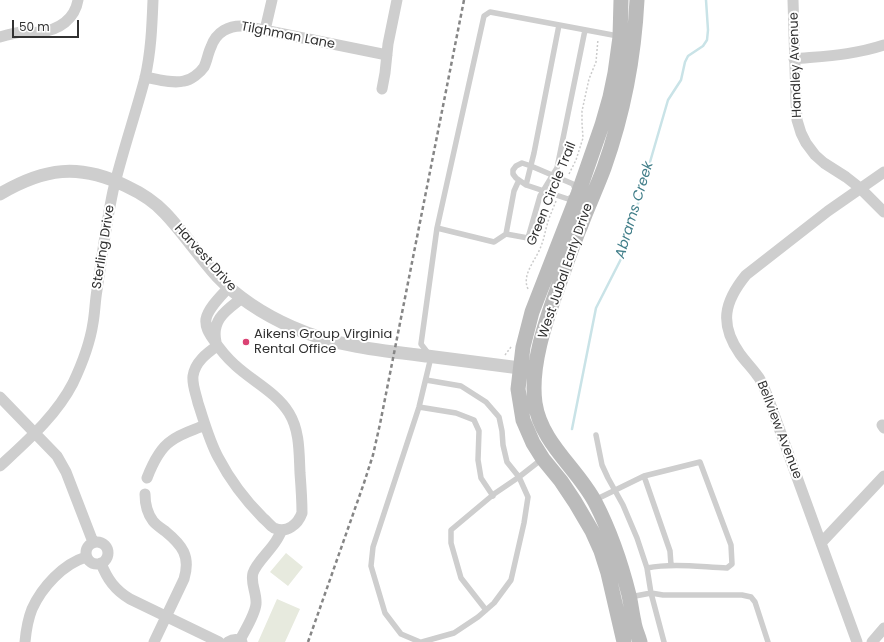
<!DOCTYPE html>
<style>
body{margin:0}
#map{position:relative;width:884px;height:642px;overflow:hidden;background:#fff;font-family:Poppins,sans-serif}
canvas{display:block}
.scale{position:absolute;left:12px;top:20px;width:67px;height:18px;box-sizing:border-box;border:2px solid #313131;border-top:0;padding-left:5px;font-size:12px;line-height:14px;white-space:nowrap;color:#313131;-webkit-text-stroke:3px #fff;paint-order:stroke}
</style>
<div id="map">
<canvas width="884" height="642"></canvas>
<div class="scale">50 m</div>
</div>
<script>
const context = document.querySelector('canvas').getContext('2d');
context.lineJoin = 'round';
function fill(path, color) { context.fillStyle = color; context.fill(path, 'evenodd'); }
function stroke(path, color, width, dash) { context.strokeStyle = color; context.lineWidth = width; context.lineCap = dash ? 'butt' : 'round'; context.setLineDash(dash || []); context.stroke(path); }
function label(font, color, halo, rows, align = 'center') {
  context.font = font + ' Poppins,sans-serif'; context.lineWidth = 4; context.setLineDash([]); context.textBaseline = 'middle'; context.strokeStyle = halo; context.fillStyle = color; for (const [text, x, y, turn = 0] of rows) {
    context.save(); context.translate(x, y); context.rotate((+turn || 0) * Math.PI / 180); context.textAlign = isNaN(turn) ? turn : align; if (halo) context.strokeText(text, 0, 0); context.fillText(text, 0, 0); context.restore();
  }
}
const green = new Path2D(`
 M286 553 303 567 288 586 270 572Z
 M277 599 300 609 285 642H258Z`);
const stream = new Path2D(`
 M572 429 596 308 623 255 668 100 681 80 685 62 688 56 703 46 707 40 708 30 706 0`);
const path = new Path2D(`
 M569 174 576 160 583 138 582 123V111L589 79 596 62 598 39
 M528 289C521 274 537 259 541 246 544 239 545 232 547 225 549 217 553 209 556 201
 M505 355 511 347`);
const service = new Path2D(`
 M519 180 514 191 506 234 528 238 540 196 557 168 585 30
 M526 185 534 153 559 25
 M574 196 568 199 526 185 516 178 513 174V170L516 166 522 163 531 166 573 184 576 191
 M437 228 494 242 506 234
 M426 380 461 386 486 402 499 417 502 431 503 445 507 462 519 477 494 494 451 530V543L461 578 486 610
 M419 407 456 413 474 420 479 431 478 460 481 478 493 496
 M596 435 602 465 608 478 623 505 637 538 647 568
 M644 476 670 551 671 565
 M595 500 644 476 700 462 731 545 732 564 727 568C700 567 673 563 647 568L651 593 630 597
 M420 642 401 634 385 613 371 566 373 547 419 407 431 357 421 344 437 228 484 16 490 12 618 36
 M422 642 454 633 478 617 494 603 511 580 524 523 528 497 519 477 542 459
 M664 642 651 593 663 595H742L751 597 755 602 768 642`);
const minor = new Path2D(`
 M793 0 796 101 797 120 801 133 806 143 815 155 824 163 846 177 860 188 884 212
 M265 30 272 0
 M0 37C7 35 14 33 21 32 28 32 34 33 40 32 59 30 75 19 78 0
 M794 59C825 56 854 55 884 45
 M145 77C156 79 173 84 184 81 191 80 200 73 204 67 207 61 208 53 211 47 216 32 229 25 244 26L387 55
 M382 89 385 73 388 44 397 0
 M216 342C211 319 227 310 242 298
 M217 346C207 353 195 362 193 376 192 385 196 394 198 403 204 421 209 440 218 457 230 480 245 500 263 518 267 521 270 526 274 528 287 534 298 524 302 513 302 499 301 486 300 473 299 453 300 431 289 413 276 392 252 381 235 365 226 357 219 348 213 339 209 333 205 327 206 319 208 308 222 295 229 287
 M0 397 57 456 66 472 93 542
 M882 425 884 428
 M0 466C27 441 56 416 73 383 82 364 90 343 93 323 95 312 95 301 97 290 102 257 106 224 113 191 122 153 135 116 145 78 151 52 152 26 153 0
 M147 478C152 465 159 449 171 441 181 433 194 430 205 425
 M145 494C145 504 147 513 153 521 156 525 161 528 165 531 182 545 191 556 184 579L154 642
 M86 553a11 11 0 1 1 22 0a11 11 0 1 1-22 0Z
 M821 543 884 476
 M101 563C107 579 115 590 130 599L219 642
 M240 640C245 630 255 615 256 604 257 593 250 583 253 573 256 563 270 551 276 541 278 538 280 534 282 530
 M25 642C26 631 28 619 32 609 42 587 63 564 86 557
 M228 642C233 639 238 639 242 642
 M857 642 767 395C764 388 762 381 757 375 752 368 745 361 740 354 719 324 724 302 746 275L828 211 884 172
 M872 642 884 628`);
const tertiary = new Path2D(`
 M0 194C44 168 79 163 126 186 141 193 154 201 165 213 184 233 199 256 217 276 238 298 265 315 292 327 334 346 382 351 427 356 458 360 489 364 520 368`);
const secondary = new Path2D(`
 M621 0 620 37 615 73 610 97 602 125 578 194 532 312 523 347 518 389 523 420 533 443 543 459 561 481 575 502 592 531 601 551 608 573 624 642
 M637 0C634 60 624 112 604 168 597 187 588 206 581 225 572 246 565 268 557 290 545 323 530 367 535 403 541 443 577 468 595 502 610 531 621 563 629 595 631 604 632 613 634 622 635 629 638 635 640 642`);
const rail = new Path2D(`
 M308 642 364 483 373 455 380 424 464 0`);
const markers = [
 [246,342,4,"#da4273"]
];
const streetNames = [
 ["Tilghman Lane",288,36,11],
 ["Handley Avenue",796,65,-92],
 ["Green Circle Trail",552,194,-68],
 ["Sterling Drive",104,247,-81],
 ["Harvest Drive",205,258,48],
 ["West Jubal Early Drive",566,271,-71],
 ["Bellview Avenue",779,430,69]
];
const poiNames = [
 ["Aikens Group Virginia",254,335],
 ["Rental Office",254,350]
];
const waterNames = [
 ["Abrams Creek",635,210,-73]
];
fill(green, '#e7eade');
stroke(stream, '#c9e3e7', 2.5);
stroke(path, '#cbcbcb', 1.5, [2, 2]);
stroke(service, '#cecece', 5.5);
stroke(minor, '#cecece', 11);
stroke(tertiary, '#cecece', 13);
stroke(secondary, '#bbb', 15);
stroke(rail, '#868686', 2.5, [4, 3]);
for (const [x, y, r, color] of markers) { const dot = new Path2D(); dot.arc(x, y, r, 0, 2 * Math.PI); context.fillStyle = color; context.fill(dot); stroke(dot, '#fff', 1.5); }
label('13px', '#313131', '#fff', streetNames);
label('13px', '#313131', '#fff', poiNames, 'left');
label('italic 14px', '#417e89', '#fff', waterNames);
</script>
